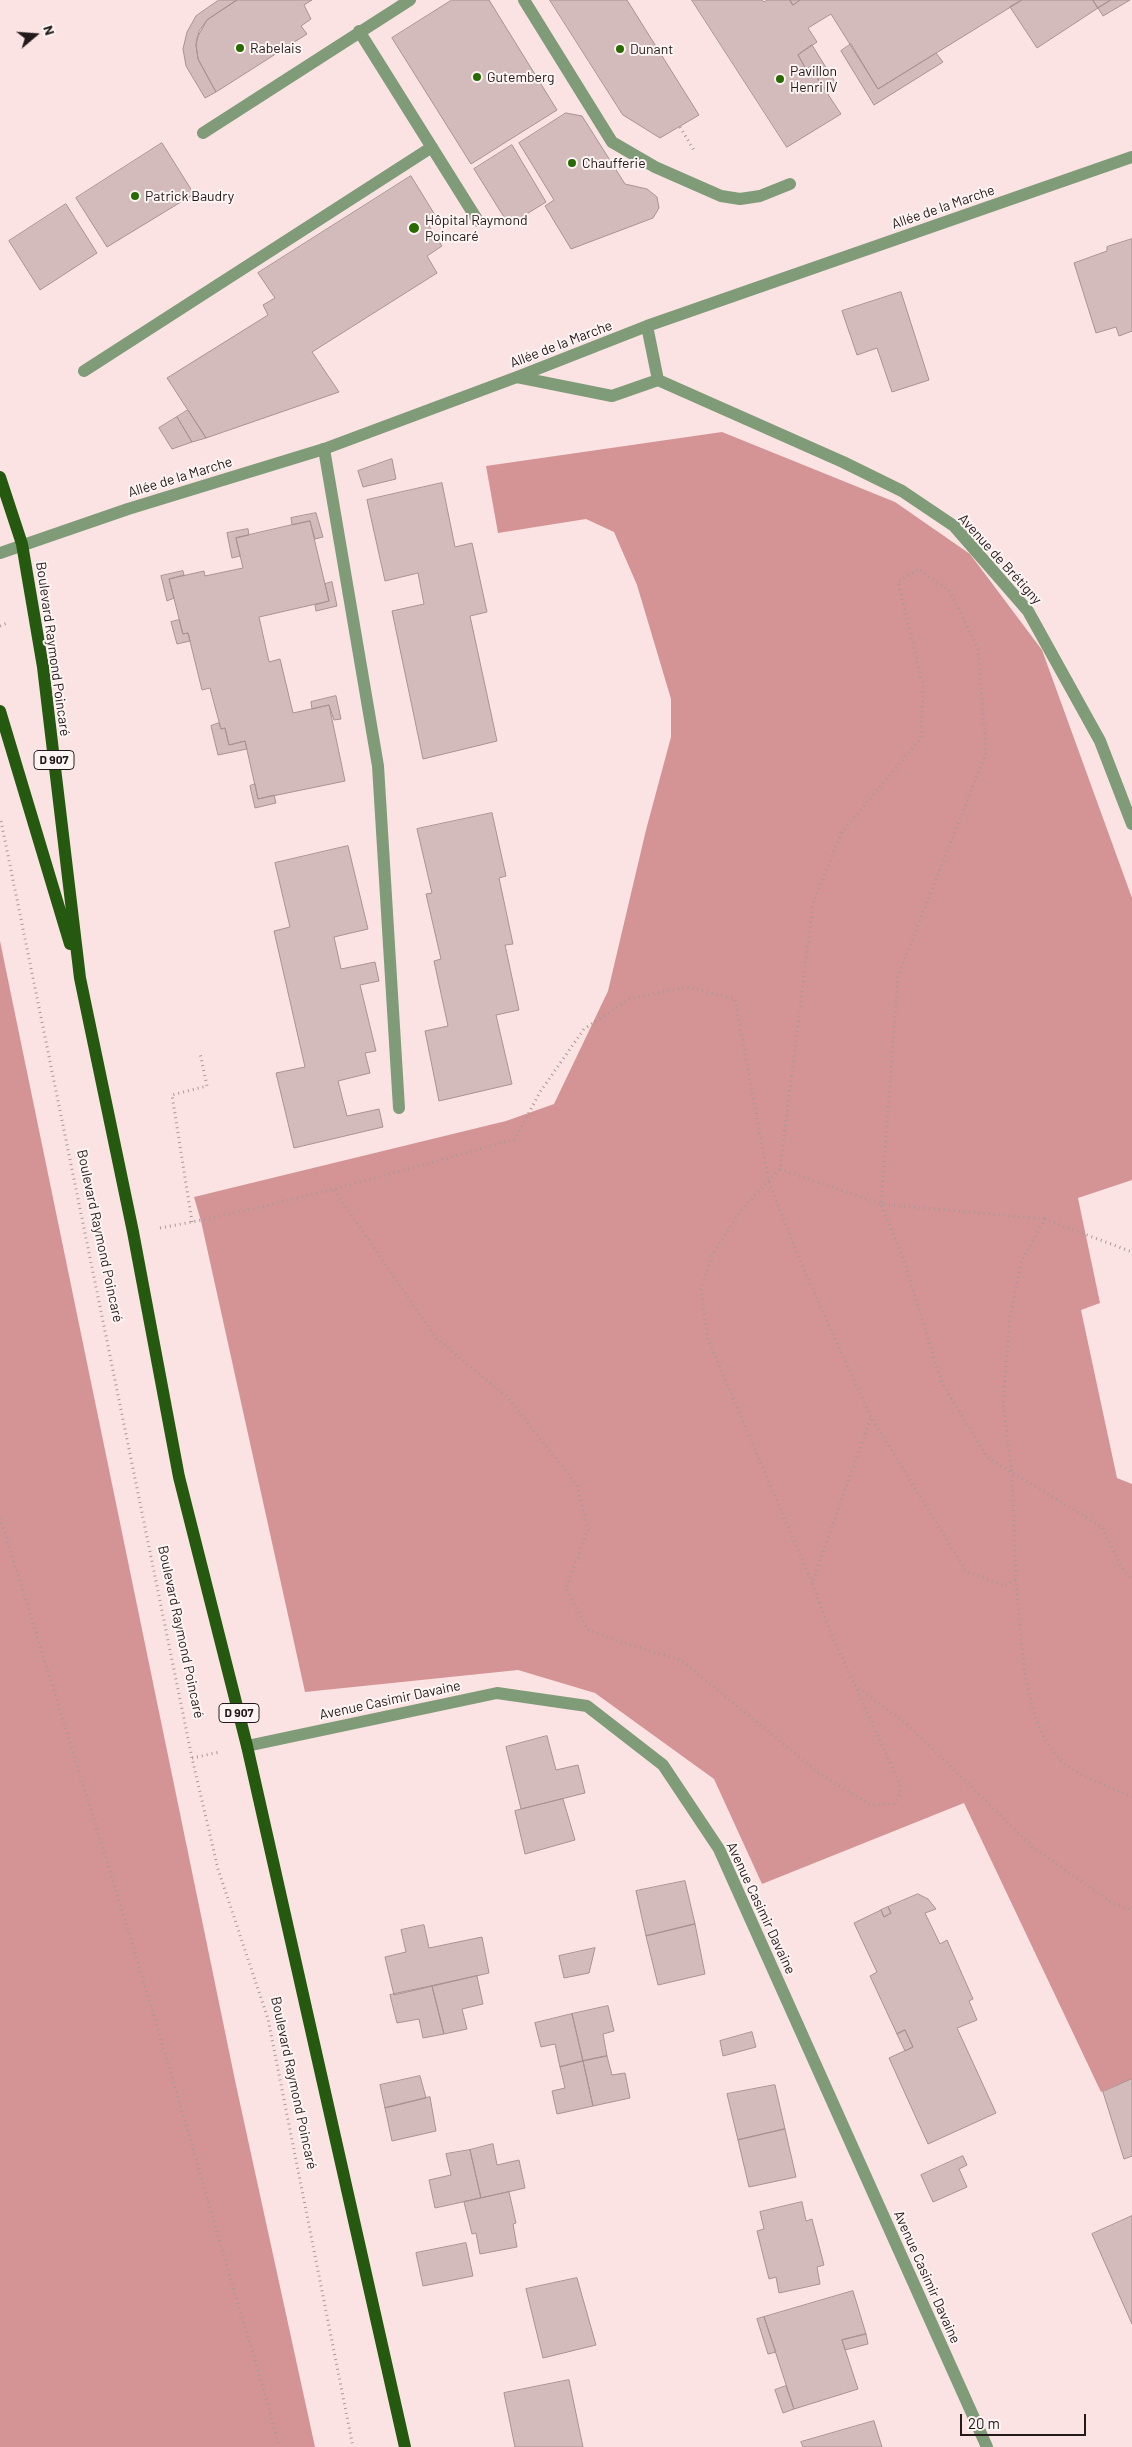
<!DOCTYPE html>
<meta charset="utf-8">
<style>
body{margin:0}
#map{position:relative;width:1132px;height:2447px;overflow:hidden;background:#fbe3e3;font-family:Barlow,sans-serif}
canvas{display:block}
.north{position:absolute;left:10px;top:10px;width:50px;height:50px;-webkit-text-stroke:4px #fef4f4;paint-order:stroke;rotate:72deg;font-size:14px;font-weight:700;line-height:20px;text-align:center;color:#221a1a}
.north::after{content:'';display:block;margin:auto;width:18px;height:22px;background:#221a1a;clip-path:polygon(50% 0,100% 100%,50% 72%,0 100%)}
.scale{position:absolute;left:960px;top:2414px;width:126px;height:22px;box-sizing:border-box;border:2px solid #221a1a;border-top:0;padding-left:6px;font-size:15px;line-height:18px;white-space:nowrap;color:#221a1a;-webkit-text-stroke:4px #fef4f4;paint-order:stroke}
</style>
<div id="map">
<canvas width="1132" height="2447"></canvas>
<div class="north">N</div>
<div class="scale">20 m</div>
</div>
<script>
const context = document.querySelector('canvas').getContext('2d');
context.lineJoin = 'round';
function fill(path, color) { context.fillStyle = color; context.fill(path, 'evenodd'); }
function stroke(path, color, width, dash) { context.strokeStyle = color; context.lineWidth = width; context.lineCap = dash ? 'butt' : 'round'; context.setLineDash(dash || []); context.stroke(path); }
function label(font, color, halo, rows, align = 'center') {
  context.font = font + ' Barlow,sans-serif'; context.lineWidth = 4; context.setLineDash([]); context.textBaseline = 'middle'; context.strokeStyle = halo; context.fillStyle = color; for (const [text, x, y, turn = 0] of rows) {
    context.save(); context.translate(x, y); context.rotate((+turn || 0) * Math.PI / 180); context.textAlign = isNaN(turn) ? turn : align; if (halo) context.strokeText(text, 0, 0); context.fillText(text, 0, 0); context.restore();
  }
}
const forest = new Path2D(`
 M722 432 895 502 970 554 1042 650 1132 898V1180L1078 1198 1100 1303 1081 1310 1117 1478 1132 1484V2079L1101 2092 964 1803 762 1884 714 1779 595 1693 518 1670 305 1692 201 1221 194 1197 506 1121 554 1104 608 991 646 830 671 737V699L637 585 614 532 586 519 498 533 486 466Z
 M0 941 236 2085 315 2447H0Z`);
const building = new Path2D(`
 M219 0H237L207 20 199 31 196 45 198 59 216 92 205 98 186 66 183 49 187 32 196 16Z
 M237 0H312L304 5 311 19 301 26 307 34 216 92 198 59 196 45 197 38 207 20Z
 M452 0H489L557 110 471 164 392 38Z
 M550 0H627L699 115 660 138 623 115Z
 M692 0H762L764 2 767 0H790L793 5 800 0H1022L878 89 831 14 808 28 817 42 798 55 806 69 810 67 841 114 787 147Z
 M790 0H800L793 5Z
 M1022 0H1093L1098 8 1037 48 1010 7Z
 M1093 0H1111L1098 8Z
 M1111 0H1130L1103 16 1098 8Z
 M851 44 878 89 936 53 943 62 874 105 841 51Z
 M812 45 835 82 824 88 810 67 806 69 798 55Z
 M566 113 582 116 625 184 647 189 657 197 659 208 653 218 571 249 545 206 554 200 519 143Z
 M162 143 194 194 107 247 76 198Z
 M512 145 546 202 509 225 474 169Z
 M411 176 435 215 426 221 442 246 427 256 437 273 312 352 339 392 206 438 167 378 268 315 263 305 275 298 258 273Z
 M66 204 97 253 40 290 9 241Z
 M1132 239V331L1119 336 1116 327 1096 333 1074 263 1107 251V247Z
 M901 292 929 380 892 392 877 348 857 355 842 311Z
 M188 410 206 438 192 442 177 417Z
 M177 417 192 442 172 449 159 428Z
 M392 459 396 479 363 487 358 471Z
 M442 483 455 547 472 543 487 612 470 616 497 741 423 759 392 611 424 604 418 573 385 581 367 500Z
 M316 513 323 537 315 539 310 521 292 525 291 518Z
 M310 521 329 601 259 617 269 662 280 659 293 713 329 705 345 781 258 799 245 741 229 745 225 728 221 729 210 688 202 690 188 633 183 634 169 579 204 571 205 576 243 568 236 538Z
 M248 529 249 535 236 538 240 556 232 558 227 533Z
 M183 571 184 575 169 579 174 598 167 601 161 576Z
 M332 582 337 606 316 611 315 605 329 601 325 584Z
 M179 620 183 634 188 633 190 641 177 644 171 622Z
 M336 696 341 719 334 720 329 705 312 709 311 702Z
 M219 723 221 729 225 728 229 745 245 741 247 749 218 755 211 726Z
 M255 784 258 799 274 795 276 803 255 808 250 786Z
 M492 813 506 876 499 878 513 944 505 945 519 1010 496 1015 512 1084 439 1101 425 1031 448 1026 434 961 441 959 426 894 432 893 417 829Z
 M348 846 368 929 334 937 341 969 375 962 379 981 360 985 376 1051 365 1053 370 1073 338 1081 347 1116 379 1109 383 1127 294 1148 276 1073 305 1067 274 931 290 927 275 863Z
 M547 1736 556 1770 578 1765 585 1793 521 1809 506 1747Z
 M563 1799 575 1840 525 1854 515 1811Z
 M685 1881 695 1924 646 1936 636 1891Z
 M918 1894 928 1899 936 1909 925 1913 940 1944 947 1940 973 1999 969 2001 977 2020 957 2028 996 2113 928 2144 889 2058 913 2047 905 2030 897 2034 870 1976 877 1972 854 1923 881 1910 884 1917 891 1913 888 1907Z
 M888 1907 891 1913 884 1917 881 1910Z
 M695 1924 705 1974 658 1985 646 1936Z
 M424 1925 429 1948 482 1937 489 1973 394 1995 385 1957 406 1952 401 1930Z
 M595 1948 589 1973 564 1978 559 1956Z
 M477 1976 483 2004 462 2009 467 2029 444 2034 432 1986Z
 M432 1986 444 2034 423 2038 419 2019 397 2023 390 1995Z
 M608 2006 614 2031 603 2034 607 2056 583 2061 572 2014Z
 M572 2014 583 2061 560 2067 555 2044 541 2047 535 2023Z
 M905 2030 913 2047 905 2051 897 2034Z
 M752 2032 756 2047 723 2056 720 2041Z
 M607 2056 612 2075 625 2073 630 2098 593 2106 583 2061Z
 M583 2061 593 2106 557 2114 552 2091 565 2088 560 2067Z
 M420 2076 426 2098 385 2108 380 2085Z
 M1132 2079V2156L1124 2159 1103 2092Z
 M775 2085 785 2129 738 2140 727 2094Z
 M430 2097 436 2131 392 2141 385 2108Z
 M785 2129 796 2177 749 2187 738 2140Z
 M493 2144 497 2165 519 2160 525 2188 481 2198 470 2150Z
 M470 2150 481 2198 435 2208 429 2180 451 2175 446 2154Z
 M963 2156 967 2165 959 2169 967 2187 933 2202 921 2175Z
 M509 2192 516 2223 513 2224 517 2247 480 2254 476 2233 472 2234 464 2202Z
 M802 2202 806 2221 812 2219 824 2265 817 2267 820 2284 779 2293 776 2277 769 2279 757 2231 764 2229 760 2212Z
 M1132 2216V2324L1092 2234Z
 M466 2243 473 2276 423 2286 416 2253Z
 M577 2278 596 2345 543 2358 526 2289Z
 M853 2291 866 2334 842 2340 858 2389 794 2409 764 2317Z
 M764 2317 776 2352 768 2354 757 2319Z
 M866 2334 868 2344 845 2350 842 2340Z
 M569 2380 583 2447H515L504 2393Z
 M786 2386 794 2409 783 2413 775 2390Z
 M874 2421 882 2447H803L801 2442Z`);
const path = new Path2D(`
 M680 127 695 152
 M0 626 7 623
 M1 821 192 1758 218 1869 268 2019 353 2447
 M780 1169 881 1204 1045 1219
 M334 1190 436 1338 507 1397 577 1485 588 1530 566 1587 587 1629 620 1642 681 1660 820 1774 871 1805 894 1804 900 1795V1784L833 1638 812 1583 871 1417
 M192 1222 172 1095 207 1086 200 1053
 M160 1228C281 1206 397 1172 515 1139L540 1092 584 1029 629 999 687 987 735 999 769 1183 804 1270 871 1417 966 1571 1004 1586 1016 1579 1012 1474 1003 1403 1010 1317 1021 1262 1045 1219 1132 1252
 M0 1518C74 1755 149 1992 217 2232 237 2304 261 2375 279 2447
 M1016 1579C1022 1633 1020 1724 1064 1763 1081 1777 1112 1788 1132 1797
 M812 1583 707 1337 701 1289 712 1255 740 1211 780 1169 813 903 842 832 921 738 923 685 898 582 918 569 949 590 978 648 986 753 898 976 881 1204 903 1258 942 1383 987 1457 1102 1527 1121 1566 1132 1580
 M855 1685 909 1726 1033 1847 1112 1903 1132 1911
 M192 1758 220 1752`);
const service = new Path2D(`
 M524 0 612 142 655 167 721 196 740 199 760 196 790 184
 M359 31 478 221
 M203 133 410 0
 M84 371 432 147
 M324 449 378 766 399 1108`);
const minor = new Path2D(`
 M647 326 658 380
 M517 377 612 396 658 380 843 462 902 491 954 526 1028 611 1100 741 1132 824
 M0 553 128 509 324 449 517 377 647 326 1132 157
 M247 1746 497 1693 587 1706 663 1765 719 1849 987 2447`);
const primary = new Path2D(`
 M0 477 22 544 43 667 80 978 133 1232 179 1477 247 1746 405 2447
 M0 711 70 944`);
const markers = [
 [240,48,5,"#276b02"],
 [620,49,5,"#276b02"],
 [477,77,5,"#276b02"],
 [780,79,5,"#276b02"],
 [572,163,5,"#276b02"],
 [135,196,5,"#276b02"],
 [414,228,6,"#276b02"]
];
const shields = [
 [54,760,40],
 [239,1713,40]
];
const shieldNames = [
 ["D 907",54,760],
 ["D 907",239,1713]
];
const poiNames = [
 ["Rabelais",250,48],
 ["Dunant",630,49],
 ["Pavillon",790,71],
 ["Henri IV",790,87],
 ["Gutemberg",487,77],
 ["Chaufferie",582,163],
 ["Patrick Baudry",145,196],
 ["Hôpital Raymond",425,220],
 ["Poincaré",425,236]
];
const streetNames = [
 ["Allée de la Marche",943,207,-19],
 ["Allée de la Marche",561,344,-21],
 ["Allée de la Marche",180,477,-17],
 ["Avenue de Brétigny",1000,559,48],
 ["Boulevard Raymond Poincaré",53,649,82],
 ["Boulevard Raymond Poincaré",100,1236,78],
 ["Boulevard Raymond Poincaré",181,1632,78],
 ["Avenue Casimir Davaine",390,1700,-12],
 ["Avenue Casimir Davaine",761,1908,65],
 ["Boulevard Raymond Poincaré",294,2083,78],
 ["Avenue Casimir Davaine",927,2277,66]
];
fill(forest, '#d49495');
fill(building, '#d3bbbb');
stroke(building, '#a89292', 1);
stroke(path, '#aa9898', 3, [1, 4]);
stroke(service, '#7f9b77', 12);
stroke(minor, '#7f9b77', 12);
stroke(primary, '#265910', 12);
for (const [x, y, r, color] of markers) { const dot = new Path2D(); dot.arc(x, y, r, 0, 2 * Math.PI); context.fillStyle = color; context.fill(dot); stroke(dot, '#fef4f4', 2); }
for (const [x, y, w] of shields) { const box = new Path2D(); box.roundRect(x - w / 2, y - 9.5, w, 19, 4); context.fillStyle = '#fef4f4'; context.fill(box); stroke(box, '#221a1a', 1); }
label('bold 12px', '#221a1a', null, shieldNames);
label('14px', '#221a1a', '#fef4f4', poiNames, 'left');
label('14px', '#221a1a', '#fef4f4', streetNames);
</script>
